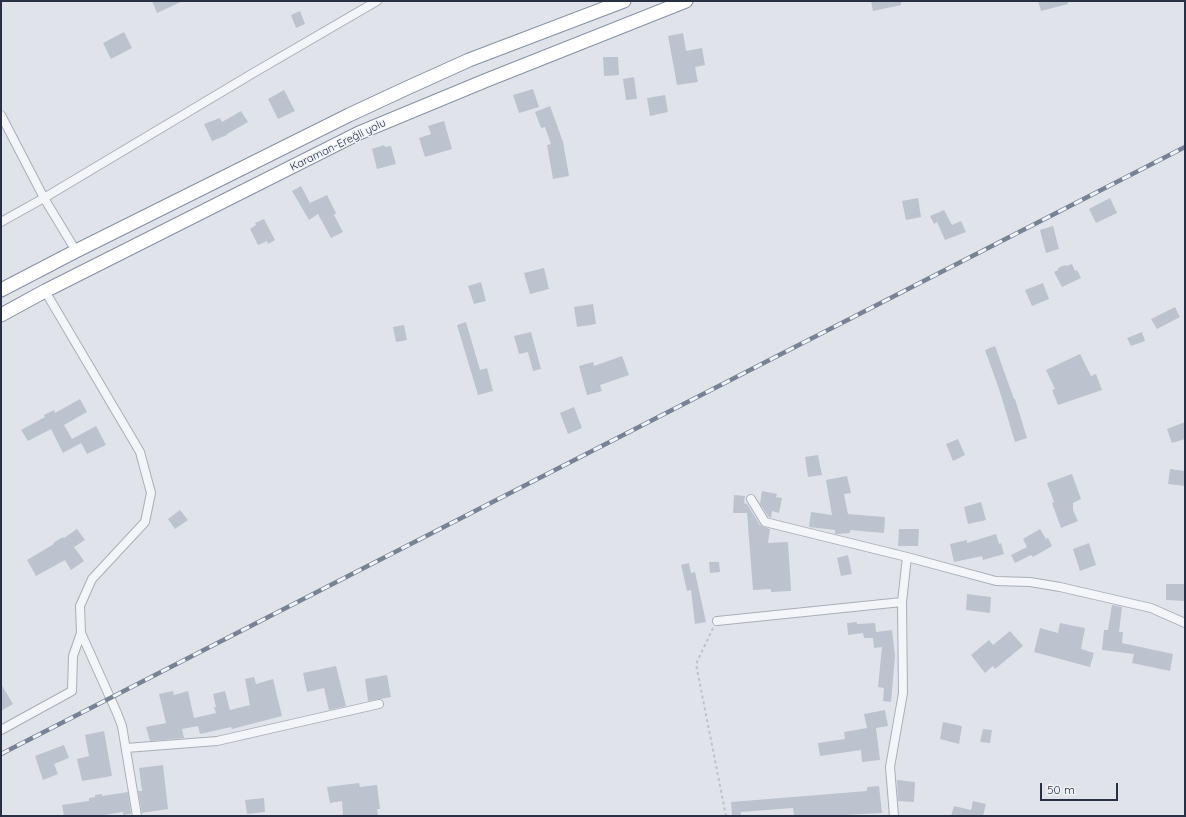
<!DOCTYPE html>
<meta charset="utf-8">
<style>
body{margin:0}
#map{position:relative;width:1186px;height:817px;overflow:hidden;background:#e0e4ea;font-family:Quicksand,sans-serif}
canvas{display:block}
.frame{position:absolute;inset:0;border:2px solid #273044;pointer-events:none}
.scale{position:absolute;left:1040px;top:783px;width:78px;height:18px;box-sizing:border-box;border:2px solid #273044;border-top:0;padding-left:5px;font-size:12px;line-height:14px;white-space:nowrap;color:#273044;-webkit-text-stroke:3px #f0f3f8;paint-order:stroke}
</style>
<div id="map">
<canvas width="1186" height="817"></canvas>
<div class="frame"></div>
<div class="scale">50 m</div>
</div>
<script>
const context = document.querySelector('canvas').getContext('2d');
context.lineJoin = 'round';
function fill(path, color) { context.fillStyle = color; context.fill(path, 'evenodd'); }
function stroke(path, color, width, dash) { context.strokeStyle = color; context.lineWidth = width; context.lineCap = dash ? 'butt' : 'round'; context.setLineDash(dash || []); context.stroke(path); }
function label(font, color, halo, rows, align = 'center') {
  context.font = font + ' Quicksand,sans-serif'; context.lineWidth = 3; context.setLineDash([]); context.textBaseline = 'middle'; context.strokeStyle = halo; context.fillStyle = color; for (const [text, x, y, turn = 0] of rows) {
    context.save(); context.translate(x, y); context.rotate((+turn || 0) * Math.PI / 180); context.textAlign = isNaN(turn) ? turn : align; if (halo) context.strokeText(text, 0, 0); context.fillText(text, 0, 0); context.restore();
  }
}
const building = new Path2D(`
 M152 1H183L157 13Z
 M871 1H901V5L873 11Z
 M1038 1H1068V4L1041 11Z
 M300 11 305 24 296 28 291 15Z
 M124 32 132 48 111 59 103 43Z
 M683 33 686 51 702 48 705 65 695 67 698 82 677 85 668 36Z
 M603 57H618L619 75 604 76Z
 M634 77 637 99 626 100 623 79Z
 M533 89 539 107 519 113 513 95Z
 M284 90 295 111 278 119 268 99Z
 M665 95 668 112 650 116 647 98Z
 M550 106 563 142 569 176 553 179 547 145 551 144 545 127 541 128 535 112Z
 M241 111 248 122 227 134V135L212 141 204 124 220 118 222 122Z
 M444 121 452 149 425 157 419 138 431 134 428 126Z
 M384 145 385 147 391 146 396 164 377 169 372 149Z
 M301 186 310 203 327 195 336 213 334 215 343 232 331 238 318 214 309 220 292 191Z
 M918 198 921 217 906 220 902 201Z
 M1110 198 1117 213 1096 223 1089 209Z
 M944 210 952 225 961 221 966 232 945 240 937 222 934 224 930 216Z
 M264 219 275 240 268 244 267 241 258 245 250 229 256 225 255 223Z
 M1053 226 1059 249 1046 253 1040 230Z
 M1072 264 1075 271 1077 270 1081 278 1062 287 1054 272 1058 270V268L1065 265 1066 266Z
 M544 268 549 289 530 294 524 273Z
 M481 282 486 301 474 304 468 286Z
 M1043 283 1049 299 1032 306 1025 290Z
 M593 304 596 324 577 327 574 307Z
 M1175 307 1180 317 1157 329 1151 319Z
 M466 322 480 370 487 368 493 391 478 395 457 325Z
 M404 325 407 340 396 342 393 327Z
 M531 332 541 369 533 371 528 352 519 354 514 336Z
 M1142 332 1145 341 1131 346 1127 338Z
 M995 346 1014 399H1015L1027 438 1015 442 999 389 985 350Z
 M1080 354 1091 376 1096 374 1102 390 1058 405 1052 390 1055 389 1046 370Z
 M622 356 629 375 600 385 602 391 587 395 579 366 593 362 594 366Z
 M80 399 87 412 64 425 72 439 96 426 106 445 87 454 81 443 63 453 51 429 28 441 21 430 45 417 44 415 54 410 55 413Z
 M574 407 582 428 568 434 560 413Z
 M1185 422V439L1172 443 1167 429Z
 M958 439 965 455 953 461 946 444Z
 M818 455 822 475 808 477 805 457Z
 M1170 469 1185 471V486L1168 484Z
 M1072 474 1081 499 1073 503V510L1078 521 1061 528 1052 503 1054 502 1047 483Z
 M847 476 851 493 844 494 848 514 885 517 884 533 850 530V533L838 534H835V530L809 527 811 512 832 515 826 480Z
 M762 491 777 494 776 497 782 498 779 513 772 511 771 518 769 517 760 504Z
 M734 495 745 496 744 503 747 504 760 525 764 527 770 529 768 543 788 542 791 591 771 592V589L753 590 747 513H733Z
 M981 502 986 520 968 524 964 507Z
 M180 510 188 520 175 529 168 519Z
 M77 529 85 540 74 547 84 561 71 570 65 560 36 576 27 560 54 544 53 543 63 537 64 538Z
 M899 529H919L918 546H898Z
 M1040 529 1046 539 1048 538 1052 546 1033 557 1031 555 1015 563 1011 555 1027 547 1023 539Z
 M996 534 999 544 1001 543 1004 554 983 560 982 556 954 562 950 544 967 540V543Z
 M1089 543 1096 565 1080 571 1073 549Z
 M848 555 852 574 841 576 837 558Z
 M709 562H719L720 572 710 573Z
 M689 563 691 573 695 572 706 622 695 624 691 590 687 591 681 565Z
 M1166 584H1185V601L1166 600Z
 M967 594 991 597 990 613 966 610Z
 M1112 605 1122 607 1119 632H1123L1122 643 1173 654 1170 671 1132 663 1134 654 1102 650 1104 630H1108Z
 M857 622V624L875 623 876 632 892 630 895 656 891 702 883 701 884 688 878 687 882 647 874 648 873 638H864L863 633 848 635 847 623Z
 M1060 623 1085 628 1081 649 1094 653 1090 667 1034 652 1040 628 1058 633Z
 M1010 631 1023 646 995 669 993 666 985 673 971 655 989 640 993 645Z
 M336 666 346 706 329 710 324 688 307 692 303 673Z
 M387 675 391 697 368 701 365 679Z
 M254 677 256 684 273 679 282 716 232 729 231 727 200 734 198 726 182 729 184 738 150 741 146 727 166 723 159 694 173 691 174 695 188 691 194 718 216 713 214 707H216L213 694 225 691 230 710 250 705 245 679Z
 M1 684 13 704 1 711Z
 M885 710 888 726 876 728 880 760 862 762 861 750 820 756 818 743 845 739 844 732 867 728 864 714Z
 M943 722 962 726 959 744 940 739Z
 M983 729 992 730 990 743 980 742Z
 M104 731 112 776 82 781 77 759 89 756 85 735Z
 M64 745 69 758 54 764 58 774 43 780 35 756Z
 M163 765 168 809 142 813 138 791H142L139 768Z
 M897 780 915 782 914 802 898 801Z
 M359 783 360 787 377 785 380 809H377L378 816H343L342 801 330 803 327 787Z
 M879 786 882 813 826 816H794L793 808 741 812V816H732L731 802 867 791V787Z
 M128 792 131 814 123 815V812L98 816H64L62 805 89 801V798L95 797V795L102 794V796Z
 M264 798 265 812 247 814 245 800Z
 M973 801 986 804 983 816H951L954 806 971 810Z`);
const path = new Path2D(`
 M713 628 696 664 726 816`);
const minor = new Path2D(`
 M1 115 44 198 76 251
 M1 222 44 198 255 72 377 1
 M45 291 140 452 151 493 145 522 92 579 80 606 81 633 117 713 122 726 137 816
 M751 499 765 522 907 557 996 581 1030 582 1060 587 1151 608 1185 623
 M717 621 902 602
 M1 730 72 691 73 656 81 633
 M126 748 217 741 379 704
 M894 816 890 767 903 693 902 602 907 557`);
const trunk = new Path2D(`
 M1 290 76 251 349 115 407 88 469 60 624 1
 M1 315 45 291 359 133 487 80 686 1`);
const rail = new Path2D(`
 M1 754 1185 147`);
const streetNames = [
 ["Karaman-Ereğli yolu",338,145,-26]
];
fill(building, '#bcc2ce');
stroke(minor, '#a8aeb8', 10);
stroke(trunk, '#8590a3', 15);
stroke(path, '#bec2c9', 2, [3, 3]);
stroke(minor, '#f3f5f8', 8);
stroke(trunk, '#fff', 13);
stroke(rail, '#778296', 4.5);
stroke(rail, '#f0f3f8', 3, [9]);
label('11px', '#273044', '#f0f3f8', streetNames);
</script>
